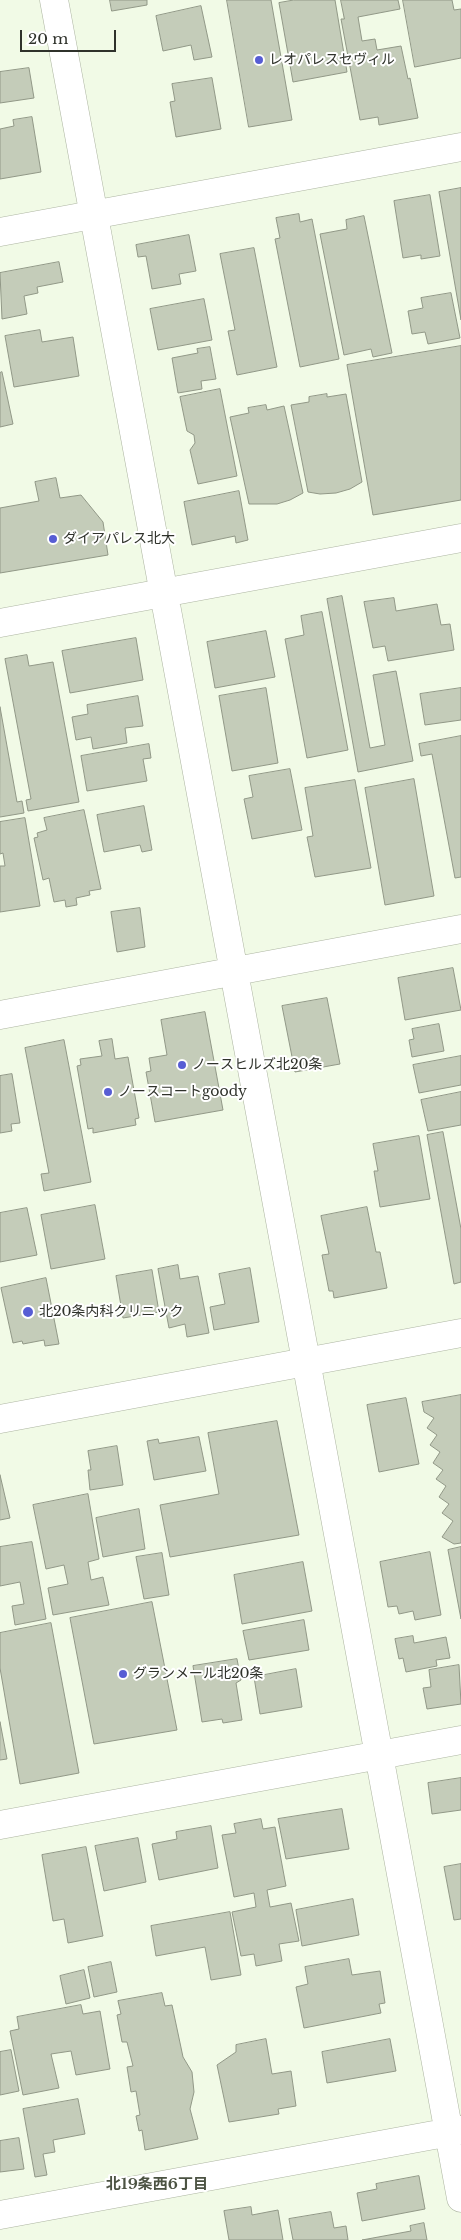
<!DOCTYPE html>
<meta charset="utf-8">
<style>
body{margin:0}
#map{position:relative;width:461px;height:2240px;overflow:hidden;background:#f1fae6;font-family:"Libre Baskerville",serif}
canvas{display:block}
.scale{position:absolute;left:20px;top:30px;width:96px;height:22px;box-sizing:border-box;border:2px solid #2f322b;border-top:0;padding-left:6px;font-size:15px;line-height:18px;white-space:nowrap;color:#2f322b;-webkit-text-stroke:4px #fff;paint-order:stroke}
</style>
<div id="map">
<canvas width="461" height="2240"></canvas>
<div class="scale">20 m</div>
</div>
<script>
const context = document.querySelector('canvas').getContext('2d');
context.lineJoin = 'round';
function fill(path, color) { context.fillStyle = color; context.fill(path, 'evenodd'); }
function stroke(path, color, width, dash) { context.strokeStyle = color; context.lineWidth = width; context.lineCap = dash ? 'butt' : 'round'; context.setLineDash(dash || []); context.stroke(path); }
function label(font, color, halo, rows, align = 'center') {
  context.font = font + ' "Libre Baskerville","Noto Sans JP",serif'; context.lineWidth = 4; context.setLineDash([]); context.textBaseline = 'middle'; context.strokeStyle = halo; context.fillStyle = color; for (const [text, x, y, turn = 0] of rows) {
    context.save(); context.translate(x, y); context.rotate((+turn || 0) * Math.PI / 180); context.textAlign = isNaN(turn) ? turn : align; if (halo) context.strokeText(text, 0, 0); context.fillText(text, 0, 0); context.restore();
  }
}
const building = new Path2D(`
 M110 0H147V5L112 11Z
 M227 0H271L292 120 249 127Z
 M294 0H335L347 72 293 82 279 3Z
 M341 0H398L400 9 358 17 362 41 375 39 377 50 401 46 408 79 410 78 418 118 379 125 378 117 360 120 341 19H344Z
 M403 0H452L454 10 461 9V58L415 67Z
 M201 6 212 57 194 60 191 45 163 51 156 16Z
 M29 68 34 98 0 103V72Z
 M212 78 221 129 176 137 170 102 175 101 172 84Z
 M32 117 41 172 0 179V129L14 126 13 120Z
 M461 188V320L439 192Z
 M430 195 440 256 421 259V255L403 258 394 201Z
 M299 214 300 222 312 219 339 359 300 367 275 239 280 238 276 218Z
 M364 216 392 353 373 357 371 349 344 355 320 234 347 229 346 220Z
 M189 235 196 271 179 274 181 284 152 289 146 256 138 257 136 245Z
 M254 248 277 367 237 375 228 331 235 330 220 254Z
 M59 262 63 282 37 287 38 293 24 296 27 314 2 319 0 273Z
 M451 293 460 338 428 344 425 332 412 334 408 311 423 308 421 298Z
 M204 299 212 340 158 350 150 309Z
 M40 330 42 342 73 337 79 376 14 387 5 336Z
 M461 346V500L373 515 347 365Z
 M210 347 216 379 201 381 202 389 178 393 172 358 198 353 197 349Z
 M2 372 13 424 0 427V373Z
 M220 389 237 476 198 484 190 450 195 443 194 435 187 431 180 397Z
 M327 394V397L346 394 362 482 350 489 336 493 320 494 308 492 291 405 309 402V397Z
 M266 405 267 410 284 406 303 493 290 500 277 504H249L230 417 249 413 248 408Z
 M56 478 60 498 81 495 103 522 108 555 0 573V508L39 501 35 482Z
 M239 491 248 540 236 543 235 536 192 545 184 502Z
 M342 596 370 748 385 745 373 675 396 671 413 761 358 772 327 599Z
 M394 598 396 611 437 604 441 625 450 624 454 650 388 661 385 646 373 648 364 602Z
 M322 612 348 750 307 758 285 639 304 635 301 616Z
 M266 631 275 677 215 688 207 642Z
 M136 638 143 680 70 693 62 651Z
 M27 655 29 666 53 662 79 802 28 811 26 800 31 799 5 659Z
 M266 688 278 763 232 771 219 696Z
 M461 688V720L425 725 420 694Z
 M138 696 143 726 125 728 127 743 93 749 91 737 76 740 72 717 88 714 87 705Z
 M0 707 17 802 22 801 24 813 0 817Z
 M461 736V877L455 878 432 754 421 756 419 744Z
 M149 744 151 758 143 759 147 781 87 791 81 756Z
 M290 769 302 830 252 839 244 799 253 797 249 776Z
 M414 779 434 896 385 905 365 788Z
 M355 780 371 868 315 877 307 837 313 836 305 788Z
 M144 806 152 850 142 852 140 845 104 852 97 815Z
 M84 810 101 889 89 891 90 895 76 898 77 905 66 907 65 900 54 902 49 878 43 880 34 838 38 837 37 833 47 830 44 818Z
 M25 818 40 906 0 912V866H5L3 853 0 854V822Z
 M140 908 145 947 117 952 111 912Z
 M453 968 461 1010 405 1020 398 978Z
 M327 998 340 1064 295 1072 282 1006Z
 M205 1012 223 1110 155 1122 146 1072 151 1071 149 1058 167 1055 161 1020Z
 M439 1024 444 1051 412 1057 409 1040 414 1039 412 1029Z
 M112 1039 115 1059 128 1057 139 1118 135 1119 136 1125 93 1133V1128L88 1129 77 1066 81 1065 80 1059 102 1056 99 1041Z
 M64 1040 91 1182 44 1191 41 1174 49 1173 25 1048Z
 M461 1056V1085L419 1093 413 1065Z
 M12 1074 20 1123 11 1124 12 1131 0 1133V1076Z
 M461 1092V1125L428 1131 421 1100Z
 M443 1132 461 1229V1282L454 1284 427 1135Z
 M419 1136 430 1199 380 1207 374 1171H378L373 1144Z
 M95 1205 105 1259 51 1269 41 1215Z
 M367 1207 376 1252H380L387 1288 334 1298 333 1291H329L322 1255 329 1254 321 1216Z
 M27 1208 37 1255 0 1262V1213Z
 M178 1265 180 1279 198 1276 209 1333 187 1337 185 1324 169 1328 158 1269Z
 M250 1268 259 1322 214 1330 210 1307 225 1304 219 1274Z
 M152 1270 159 1312 123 1318 116 1276Z
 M46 1278 59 1344 45 1346 44 1340 23 1344 22 1341 13 1343 1 1288Z
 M461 1395V1543L454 1544 442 1537 453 1521 442 1513 449 1504 439 1497 446 1486 436 1479 443 1470 433 1463 440 1452 430 1445 437 1435 427 1428 434 1418 424 1412 422 1402Z
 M406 1398 419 1464 379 1472 367 1405Z
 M277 1421 299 1535 170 1557 160 1505 219 1494 208 1433Z
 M199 1437 206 1471 154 1480 147 1441 158 1439 159 1443Z
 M117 1446 123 1485 90 1490 88 1470H91L88 1451Z
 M0 1475 10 1518 0 1520Z
 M88 1494 99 1559 88 1562 91 1580 103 1577 109 1605 53 1615 48 1588 68 1584 64 1565 46 1569 33 1505Z
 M139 1509 145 1549 103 1557 96 1518Z
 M32 1542 46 1619 15 1625 12 1606 24 1604 20 1582 0 1586V1547Z
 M461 1547V1619L448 1550Z
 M430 1552 441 1615 415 1620 413 1611 399 1614 397 1606 388 1607 380 1562Z
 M162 1553 169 1595 144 1599 136 1557Z
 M303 1562 312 1611 242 1624 234 1575Z
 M152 1602 177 1730 94 1744 70 1618Z
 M304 1620 309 1650 249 1660 243 1631Z
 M51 1623 79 1773 20 1784 0 1668V1633Z
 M413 1636 414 1643 446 1637 450 1658 436 1660 437 1666 406 1672 403 1658 399 1659 395 1639Z
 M237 1659 241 1680 236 1683 242 1720 223 1723 222 1719 202 1722 193 1666Z
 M459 1665 461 1704 427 1709 423 1688 431 1687 429 1670Z
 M296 1669 302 1707 260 1714 254 1677Z
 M0 1722 7 1759 0 1760Z
 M461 1778V1810L432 1814 428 1783Z
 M342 1809 349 1849 286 1859 278 1819Z
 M261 1819 263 1829 275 1827 286 1886 267 1890 270 1907 291 1903 299 1941 279 1944 282 1961 256 1966 254 1954 241 1956 232 1912 256 1907 254 1893 234 1897 222 1835 236 1833 234 1824Z
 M211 1826 218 1868 159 1880 152 1844 177 1839 176 1832Z
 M138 1838 146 1882 104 1891 95 1846Z
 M86 1847 103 1936 68 1943 64 1919 53 1921 42 1855Z
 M461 1864V1919L454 1920 444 1867Z
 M353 1899 359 1935 302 1946 296 1910Z
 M230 1912 241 1975 211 1980 205 1947 156 1956 151 1926Z
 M349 1959 352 1975 380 1971 385 2003 379 2004 381 2013 304 2028 296 1987 308 1984 305 1967Z
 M111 1962 117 1992 94 1997 88 1967Z
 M84 1970 90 1998 66 2004 60 1976Z
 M162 1993 165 2006 172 2005 183 2057 192 2072 194 2092 190 2109 198 2139 145 2150 142 2130 139 2131 136 2116 140 2115 136 2091 131 2092 127 2067 133 2066 127 2042H122L117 2015 121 2014 118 2001Z
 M81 2005 83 2014 100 2011 110 2069 76 2075 71 2051 51 2054 59 2088 23 2095 10 2031 19 2029 17 2017Z
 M266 2039 272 2074 291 2071 296 2106 278 2109 279 2114 229 2122 217 2065 236 2052V2045Z
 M390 2039 396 2071 327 2083 322 2052Z
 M11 2050 19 2091 0 2095V2052Z
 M78 2099 85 2134 53 2140 55 2152 43 2154 47 2175 35 2177 23 2109Z
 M19 2138 24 2169 0 2172V2141Z
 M419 2176 425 2209 362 2221 357 2193 377 2189 376 2184Z
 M251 2207 252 2215 278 2210 283 2240H229L224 2211Z
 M331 2212 334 2228 346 2226 348 2240H293L289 2219Z
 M424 2223 427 2240H362L411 2231 410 2226Z`);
const street = new Path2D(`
 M54 0 461 2198
 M0 232 461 147
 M0 623 461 538
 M0 1015 461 929
 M0 1825 461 1740
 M0 2215 461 2130`);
const secondary = new Path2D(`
 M0 1419 461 1333`);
const markers = [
 [259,60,5,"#575dd4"],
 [53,539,5,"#575dd4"],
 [182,1065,5,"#575dd4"],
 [108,1092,5,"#575dd4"],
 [28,1312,6,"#575dd4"],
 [123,1674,5,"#575dd4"]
];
const poiNames = [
 ["レオパレスセヴィル",269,60],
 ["ダイアパレス北大",63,539],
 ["ノースヒルズ北20条",192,1065],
 ["ノースコートgoody",118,1092],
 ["北20条内科クリニック",39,1312],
 ["グランメール北20条",133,1674]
];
const neighbourhoodNames = [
 ["北19条西6丁目",157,2185]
];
fill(building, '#c4ccb9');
stroke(building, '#919887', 1);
stroke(street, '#adb5a2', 29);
stroke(secondary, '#adb5a2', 29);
stroke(street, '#fff', 28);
stroke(secondary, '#fff', 28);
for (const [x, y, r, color] of markers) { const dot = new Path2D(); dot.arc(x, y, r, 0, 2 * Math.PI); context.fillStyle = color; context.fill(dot); stroke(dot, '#fff', 2); }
label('14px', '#2f322b', '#fff', poiNames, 'left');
label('bold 15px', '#4c5343', '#fff', neighbourhoodNames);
</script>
